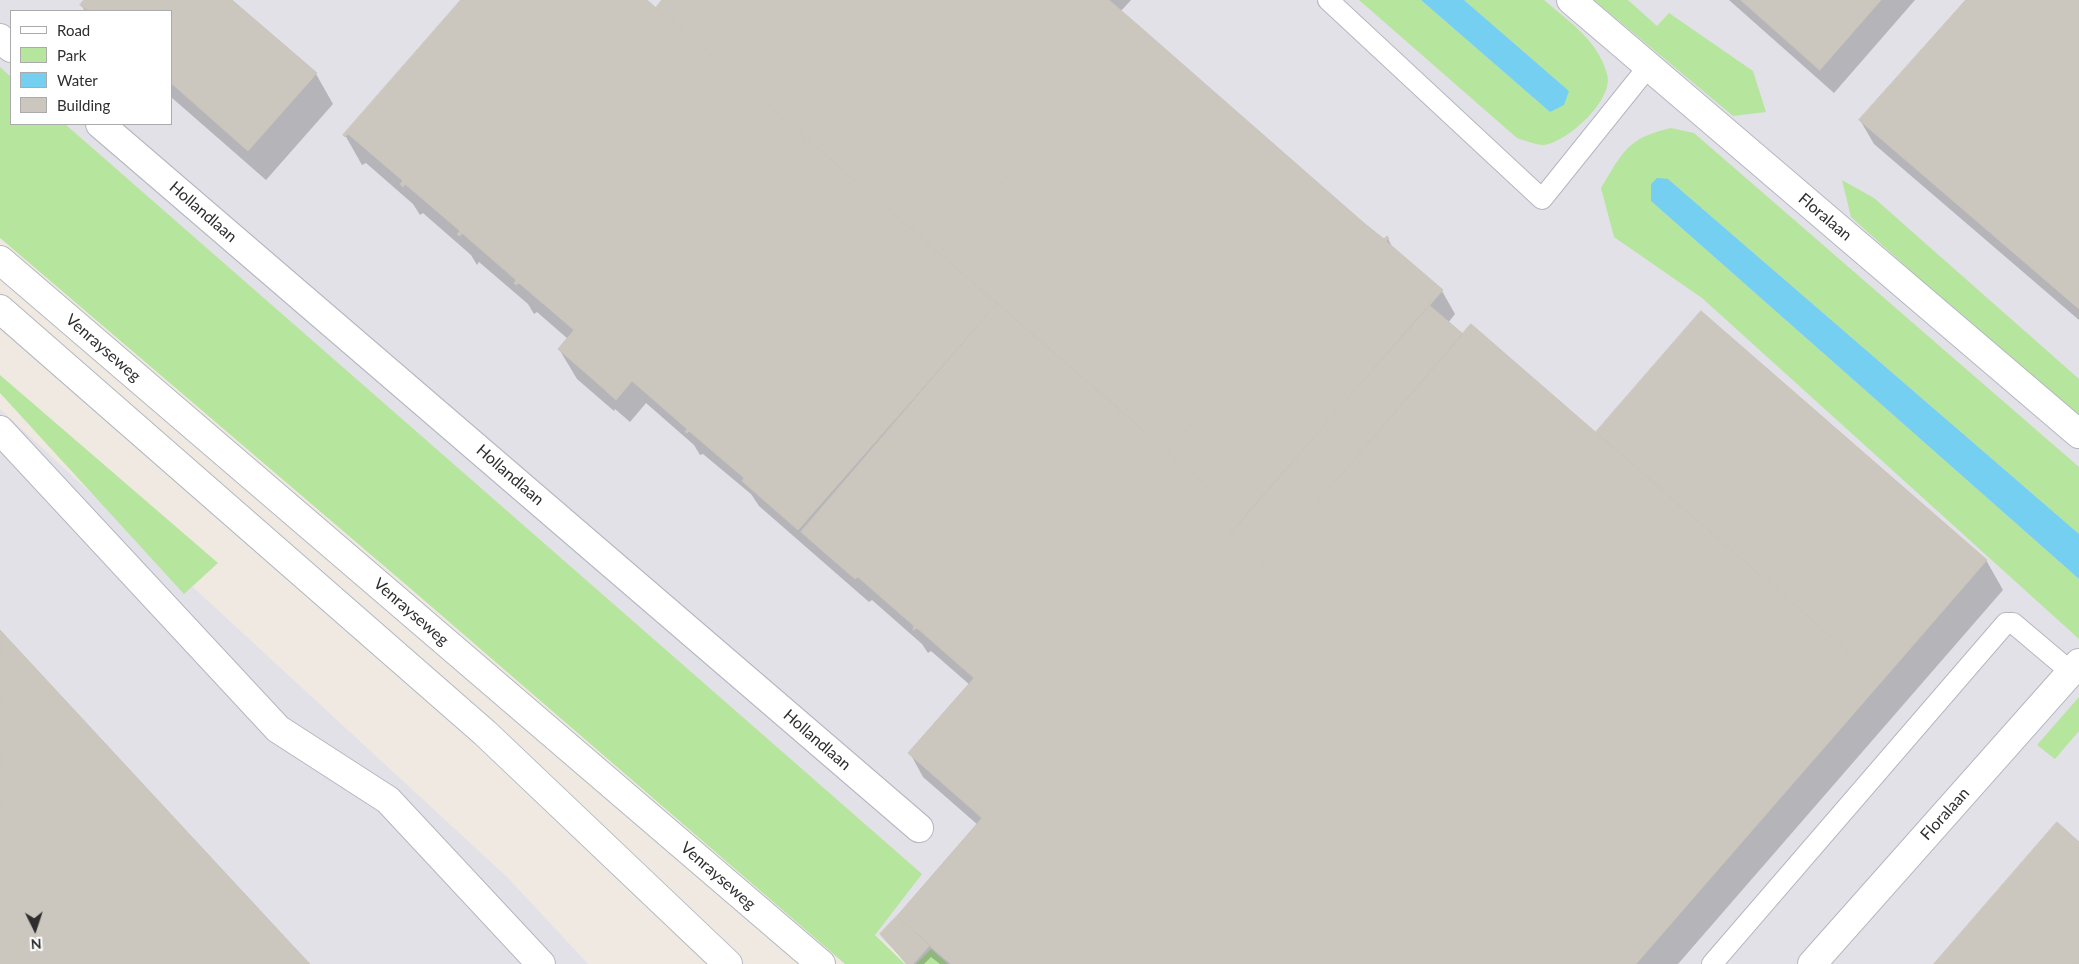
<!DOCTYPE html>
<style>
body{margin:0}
#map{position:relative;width:2079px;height:964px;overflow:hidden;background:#efe9e1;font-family:Lato,sans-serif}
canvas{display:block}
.legend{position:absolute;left:10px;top:10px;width:162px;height:115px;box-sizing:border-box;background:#fff;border:1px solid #ababab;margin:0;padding:6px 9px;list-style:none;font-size:15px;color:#2e2e2e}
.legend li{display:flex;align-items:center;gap:10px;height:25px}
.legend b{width:25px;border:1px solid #ababab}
.north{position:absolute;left:10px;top:904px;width:50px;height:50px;-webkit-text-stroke:4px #fff;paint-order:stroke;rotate:176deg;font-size:14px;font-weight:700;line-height:20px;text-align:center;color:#2e2e2e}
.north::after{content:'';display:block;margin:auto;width:18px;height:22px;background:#2e2e2e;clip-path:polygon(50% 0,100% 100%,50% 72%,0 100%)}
</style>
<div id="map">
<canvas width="2079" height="964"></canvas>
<ul class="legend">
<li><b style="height:6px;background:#fff"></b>Road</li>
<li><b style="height:14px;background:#b6e59e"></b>Park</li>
<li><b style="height:14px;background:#75cff0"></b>Water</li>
<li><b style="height:14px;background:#cbc7bf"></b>Building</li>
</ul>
<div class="north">N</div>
</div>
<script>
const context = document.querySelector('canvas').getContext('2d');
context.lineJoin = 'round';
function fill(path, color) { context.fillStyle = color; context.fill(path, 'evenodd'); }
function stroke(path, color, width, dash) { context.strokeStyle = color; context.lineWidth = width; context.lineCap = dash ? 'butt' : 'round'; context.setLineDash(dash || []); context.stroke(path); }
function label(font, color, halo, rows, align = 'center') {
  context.font = font + ' Lato,sans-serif'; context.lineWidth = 4; context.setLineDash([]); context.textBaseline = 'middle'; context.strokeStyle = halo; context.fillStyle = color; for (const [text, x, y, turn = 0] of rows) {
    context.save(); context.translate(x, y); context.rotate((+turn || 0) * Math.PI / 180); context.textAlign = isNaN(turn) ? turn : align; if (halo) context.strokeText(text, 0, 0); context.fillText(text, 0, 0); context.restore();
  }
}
const industrial = new Path2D(`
 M0 0H2079V964H910L650 741 0 210ZM11 11H171V124H11Z
 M0 409 508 878 588 964H0Z`);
const green = new Path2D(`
 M1359 0H1421L1550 112 1569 91 1464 0H1544C1569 22 1598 40 1607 74 1615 99 1567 143 1543 145 1536 145 1524 140 1517 138Z
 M1594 0H1628L1657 26 1669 13 1753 71 1766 112 1733 116Z
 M0 67 11 77V124H65L922 874 875 935 905 964H845L418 595 0 238Z
 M1671 128 1694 133 2079 467V534L1668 179 1651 184V201L2079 579V639L1702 298 1614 237 1601 188C1623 152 1627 138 1671 128Z
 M1842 180 1874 198 2079 379V422L1851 217Z
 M0 375 218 563 184 594 0 393Z
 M2079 697V731L2055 759 2037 745Z
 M931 949 948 964H916Z`);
const water = new Path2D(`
 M1421 0H1464L1569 91 1564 105 1550 112Z
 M1657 178 1668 179 2079 534V579L1651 201V184Z`);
const shadow = new Path2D(`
 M85 0H231L316 74 333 104 266 180 171 97V11H85L81 5Z
 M462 0H646L656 9 664 0H1131L1120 12 1384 241 1388 239 1394 250 1442 291 1455 314 1448 323 1596 434 1701 313 1986 560 2003 590 1678 964H940L931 957 924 964H906L882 934 978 825 923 777 910 753 970 685 931 651 928 653 922 644 872 600 869 602 759 506 751 494 703 454 700 455 694 445 646 403 630 422 615 409 614 411 577 379 559 349 568 339 537 312 534 314 528 304 479 262 477 265 471 255 423 213 420 215 413 204 366 163 362 165 345 135Z
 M1729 0H1915L1834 93Z
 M1967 0H2079V320L1874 144 1860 120Z`);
const building = new Path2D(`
 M84 0H232L317 73 248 151 171 83V11H89L80 5Z
 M461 0H647L807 139 596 382 558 349 574 330 519 283 516 285 514 283 516 280 462 233 460 236 457 234 460 231 405 184 403 187 400 184 403 181 348 134 345 137 343 135Z
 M662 0H1109L1139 26 940 254 656 8Z
 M1741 0H1881L1820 70Z
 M1966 0H2079V309L1859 120Z
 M1139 26 1365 224 1168 452 940 254Z
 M807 139 997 303 798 530 742 481 744 478 689 431 687 433 685 432 687 429 632 381 616 400 596 382Z
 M1365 224 1384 239 1387 236 1389 239 1386 241 1443 290 1243 518 1168 452Z
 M997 303 1111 402 913 630 914 626 858 577 855 579 801 532Z
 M1429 305 1463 334 1314 506 1497 665 1447 722 1675 919 1636 964H951L931 947 1264 563 1230 534Z
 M1701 311 1987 560 1882 681 1596 432Z
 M1471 324 1882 681 1675 919 1447 722 1497 665 1314 506Z
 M1111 402 1243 518 1230 534 1264 563 931 947 897 916 982 818 908 753 974 678 917 628 913 630Z
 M0 630 293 946 310 964H0Z
 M2057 822 2079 842V964H1934Z
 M897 916 930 945 913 964H907L880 934Z`);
const service = new Path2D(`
 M1328 0 1542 199 1648 67
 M1712 964 2006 623H2013L2071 672`);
const minor = new Path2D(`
 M1571 0 2079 434
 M0 38 11 48
 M100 124 919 828
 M0 430 278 729 388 800 541 964
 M1812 964 2079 663`);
const secondary = new Path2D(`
 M0 260 821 964
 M0 309 485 733 728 964`);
const streetNames = [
 ["Hollandlaan",203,212,41],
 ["Floralaan",1825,217,40],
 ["Venrayseweg",103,348,41],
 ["Hollandlaan",510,475,41],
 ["Venrayseweg",411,612,41],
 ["Hollandlaan",817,740,41],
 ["Floralaan",1945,814,-48],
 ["Venrayseweg",718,876,41]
];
fill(industrial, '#e3e1e8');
fill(green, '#b6e59e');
fill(water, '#75cff0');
fill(shadow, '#0003');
fill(building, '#cbc7bf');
stroke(building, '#cbc5ba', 1);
stroke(service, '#b4b7c1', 22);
stroke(minor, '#b4b7c1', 30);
stroke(secondary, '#b4b7c1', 30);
stroke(service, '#fff', 20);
stroke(minor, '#fff', 28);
stroke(secondary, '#fff', 28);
label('16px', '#2e2e2e', '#fff', streetNames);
</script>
